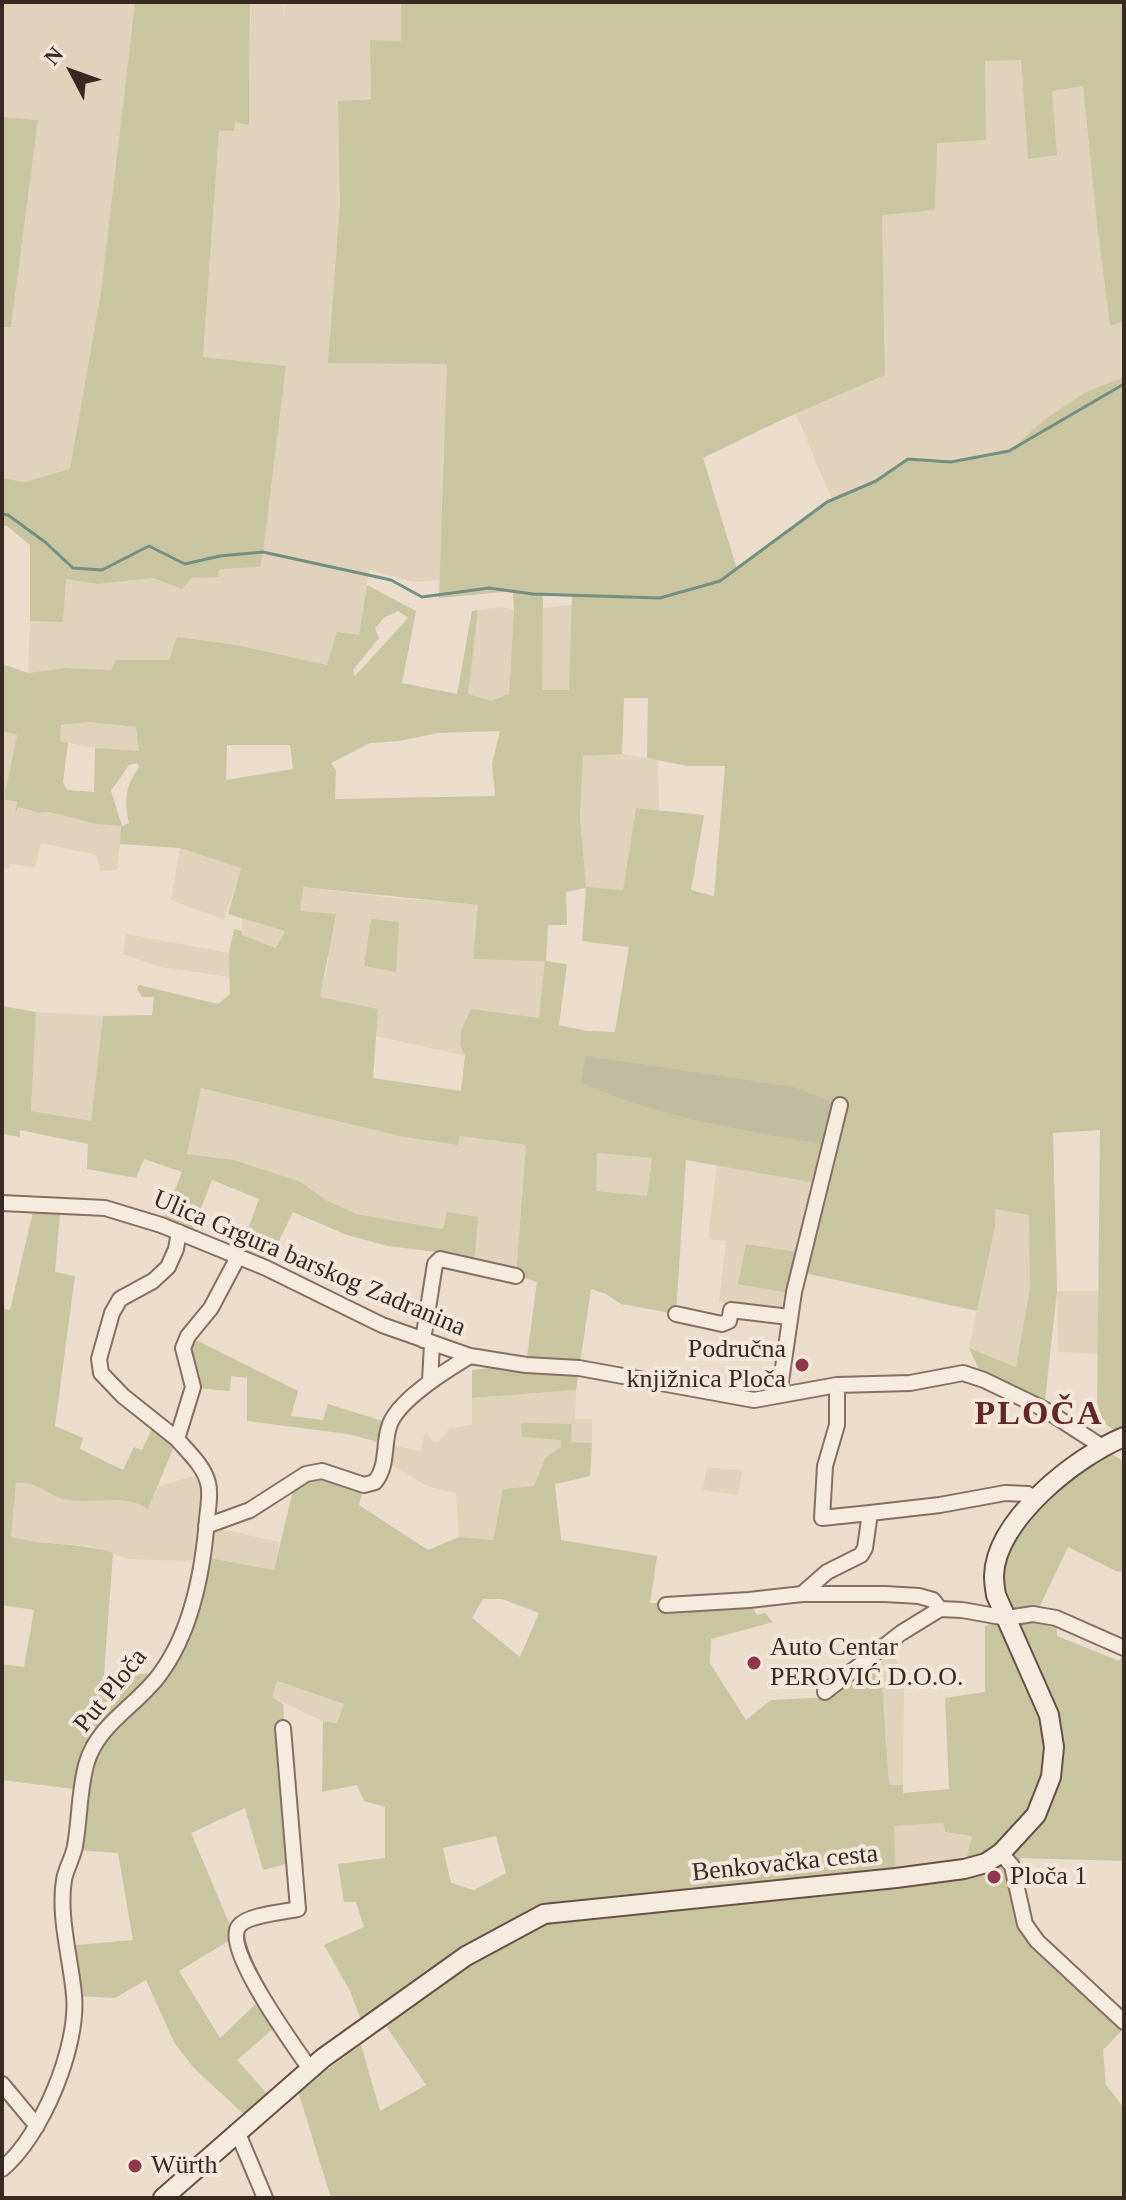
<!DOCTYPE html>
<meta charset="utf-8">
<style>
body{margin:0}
#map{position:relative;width:1126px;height:2200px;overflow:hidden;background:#ebdccc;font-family:"Times New Roman",serif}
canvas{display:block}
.frame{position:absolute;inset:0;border:4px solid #392923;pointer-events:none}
.north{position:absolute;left:32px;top:32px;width:80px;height:80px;-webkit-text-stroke:6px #f3e7db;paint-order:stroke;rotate:311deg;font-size:22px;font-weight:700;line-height:32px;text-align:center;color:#392923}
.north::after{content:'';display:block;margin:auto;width:28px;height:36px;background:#392923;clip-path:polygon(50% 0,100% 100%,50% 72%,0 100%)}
</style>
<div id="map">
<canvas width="1126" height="2200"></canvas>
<div class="frame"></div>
<div class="north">N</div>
</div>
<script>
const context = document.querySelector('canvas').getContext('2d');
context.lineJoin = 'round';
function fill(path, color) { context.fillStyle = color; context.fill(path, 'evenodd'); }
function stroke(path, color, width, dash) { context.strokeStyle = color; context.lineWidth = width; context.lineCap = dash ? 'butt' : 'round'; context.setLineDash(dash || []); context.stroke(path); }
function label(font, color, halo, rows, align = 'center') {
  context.font = font + ' "Times New Roman",serif'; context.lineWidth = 8; context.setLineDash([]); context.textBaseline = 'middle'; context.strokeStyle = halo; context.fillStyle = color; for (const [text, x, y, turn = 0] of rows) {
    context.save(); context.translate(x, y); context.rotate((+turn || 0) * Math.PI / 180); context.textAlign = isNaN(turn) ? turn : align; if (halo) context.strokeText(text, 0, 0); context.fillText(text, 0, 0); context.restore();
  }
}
const farmland = new Path2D(`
 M2 2H135L101 292 70 470 25 482 2 478V327H11L38 120 2 117Z
 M251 2H284L282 27 285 2H401V41L371 40 372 98 339 101 341 203 448 363 441 580 414 582 369 570 359 635 328 665 237 645 177 638 169 660H117L111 670 65 668 28 673 30 621H63L66 579 98 584 153 578 181 588 192 578 217 577 218 569 260 567 286 367 203 357 219 131 235 122 249 124Z
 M1021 60 1028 158 1057 155 1052 90 1083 86 1097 224 1110 326 1124 321V377L1086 392 1044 420 1009 451 951 462 908 459 876 481 832 500 796 414 885 375 882 215 936 143 984 61Z
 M572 605 570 690 542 691 543 608Z
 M501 607 514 610 509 695 491 702 467 695 478 610Z
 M89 722 137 727 139 752 95 748 60 741 61 725Z
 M2 731 17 734 13 758 17 807 40 813 49 812 96 824 122 826 117 870 100 871 96 855 41 843 35 867 10 864 9 869 2 868Z
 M622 754 658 760 659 810 636 808 623 890 586 888 580 816 583 755Z
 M180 848 241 868 224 920 171 900Z
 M303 887 385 897 479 905 546 961 539 1019 472 1009 461 1031 460 1044 466 1056 376 1036 377 1009 320 997 329 959 300 911Z
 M242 918 285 930 277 948 242 935Z
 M126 934 229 953 231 977 160 967 123 954Z
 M36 1012 103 1016 91 1122 31 1111Z
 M201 1087 404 1137 457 1145 460 1136 526 1145 516 1275 474 1263 477 1217 443 1229 356 1214 326 1200 301 1182 234 1160 186 1154Z
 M597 1153 652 1158 647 1196 595 1191Z
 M717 1165 822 1184 805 1253 746 1244 788 1293 787 1313 719 1302 726 1241 708 1239Z
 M995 1208 1030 1215V1288L1016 1367 969 1348 995 1227Z
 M1057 1291H1099V1354L1058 1352Z
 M576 1390 575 1419H592V1443L571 1442 572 1424 561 1440V1447L545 1458 534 1486 503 1489 493 1540 459 1537 456 1493 429 1487 385 1461 386 1444 421 1451 425 1432 434 1442 439 1441 450 1428 472 1425V1398Z
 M707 1467 742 1471 738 1495 703 1490Z
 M205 1473 207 1526 279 1542 274 1570 204 1557 187 1561 129 1559 89 1546 27 1541 11 1537 16 1483 32 1482 49 1493 67 1500H136L148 1508 159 1486Z
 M892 1649 904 1683 903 1785H889L886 1738 876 1661Z
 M276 1681 344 1704 337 1723 322 1721 272 1697Z
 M943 1823 945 1832 972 1836 964 1869 896 1878 894 1826Z`);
const green = new Path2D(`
 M135 2H250L249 125 235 122 234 131H219L203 357 286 366 263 552 260 567 219 569 218 577 192 578 182 589 153 578 98 584 66 579 63 622 30 621V545L7 526H2V478L25 482 70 469 101 292Z
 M401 2H1124V321L1110 326 1097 224 1083 86 1052 91 1057 155 1028 159 1021 60 985 61 986 140 937 143 935 210 882 215 885 375 777 422 703 458 737 569 827 502 876 481 908 459 951 462 1009 451 1044 420 1086 392 1124 377V1430L1117 1432 1097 1419 1100 1130 1053 1133 1057 1291 1044 1409 984 1380 969 1348 1016 1367 1030 1288 1029 1215 995 1209V1227L977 1311 800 1272 788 1293 738 1284 746 1244 805 1253 821 1184 686 1160 676 1314 621 1304 606 1294 591 1289 576 1390 472 1398V1370L526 1364 537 1282 516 1275 526 1145 460 1136 458 1145 404 1137 201 1088 187 1154 234 1160 301 1182 326 1200 356 1214 443 1229 447 1212 478 1217 474 1263 437 1252 388 1246 347 1235 293 1212 266 1268 238 1257 259 1199 212 1180 190 1237 161 1225 182 1172 144 1159 136 1178 87 1169 88 1144 20 1130V1137L2 1134V1006L36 1012 31 1111 91 1121 103 1016 152 1015 154 997H142L137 989 139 985 218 1004 230 994 229 953 234 929 242 931V935L276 948 285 931 228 914 241 868 180 848 120 844 121 826 96 824 49 812 40 813 18 807 15 815 17 802 4 799 17 735 2 731V664L28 673 65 668 111 670 116 660H169L177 637 237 645 327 665 337 632 359 635 367 585 416 611 402 683 457 694 472 611 478 610 468 694 491 701 509 694 514 610 513 591 439 598 447 364 328 363 340 204 338 101 371 99 370 40 401 41ZM543 594 572 595 569 690H542ZM398 611 408 618 355 676 353 670 379 638 375 628 385 617ZM624 698H648L647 758 687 766H725L714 896 691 890 704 815 636 808 623 890 586 887 580 816 583 756 622 754ZM89 722 136 727 139 751 95 748 94 792 67 790 63 782 68 743 60 741 61 725ZM500 731 492 764 495 796 335 799 336 770 331 763 370 743 399 741 437 733ZM227 745H290L293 769 226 780ZM137 763 139 767C125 787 124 800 129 823L122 826 111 791 129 765ZM303 887 478 905 473 959 545 961 539 1018 471 1009 461 1031 460 1044 465 1056 461 1091 373 1078 378 1009 320 997 336 914 300 911ZM586 888 582 941 629 947 615 1032 587 1031 559 1025 567 964 546 961 548 925H567L566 892ZM597 1153 652 1158 647 1196 596 1191Z
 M2 117 38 120 11 327H2Z
 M371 919 399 922 396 972 364 966Z
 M35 1203 61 1204 55 1272 75 1276 55 1426 83 1438 80 1449 123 1470 134 1447 142 1450 155 1422 176 1426 189 1388 188 1336 298 1391 291 1416 323 1420 328 1404 389 1423 386 1444 348 1434 247 1421V1378L231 1376 230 1391 193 1388 177 1439 148 1509C125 1493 96 1504 68 1500 47 1497 40 1481 16 1483L11 1537C45 1546 79 1542 113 1553L104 1674H160L204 1557 274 1570 295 1482 306 1474 364 1485 359 1505 428 1550 459 1537 493 1540 503 1489 534 1486 545 1458 561 1447V1440L522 1437 521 1423 572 1424 571 1442 592 1443 590 1476 555 1484 561 1540 657 1556 650 1603 751 1605 757 1615 765 1613 773 1622 711 1639 710 1663 746 1720 771 1700 830 1697 876 1661 882 1685 889 1785H903V1793L949 1789 945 1698 985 1692V1626L1006 1617 996 1595 1008 1535 1101 1446 1124 1462V1572L1116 1571 1068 1547 1036 1614 1056 1618 1057 1636 1119 1661 1124 1653V1861L1021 1858 1013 1881 1025 1924 1124 2028 1103 2050 1106 2085 1124 2108V2198H331L298 2091 361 2045 380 2111 426 2085 380 2017 364 2028 350 1991 324 1945 364 1927 356 1902H344L338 1864 385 1858V1807L364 1801 357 1785 322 1792 323 1721 337 1723 344 1704 277 1681 272 1697 283 1704 293 1862 263 1870 245 1808 191 1833 235 1937 179 1971 220 2038 263 1997 280 2023 237 2060 273 2100 250 2120 194 2068 175 2044 146 1980 115 1998 75 1996 65 1946 133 1940 118 1853 75 1850 82 1790 2 1780V1664L24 1667 34 1610 2 1605V1308L10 1310ZM483 1599H502L539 1613 520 1657 472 1618ZM943 1823 945 1832 972 1836 964 1869 896 1878 894 1826ZM496 1836 506 1873 474 1890 451 1883 443 1848Z`);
const cemetery = new Path2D(`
 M586 1056 793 1087 837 1104 828 1145C743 1130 660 1118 581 1082Z`);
const stream = new Path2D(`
 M2 514 8 515 45 542 73 568 102 570 149 546 185 564 220 556 263 552 391 580 422 597 489 588 533 594 660 598 720 581 827 502 876 481 908 459 951 462 1009 451 1124 384`);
const street = new Path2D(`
 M2 1203 105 1208 161 1225 266 1268 382 1325 470 1356 526 1365 579 1368 754 1400 837 1385 910 1383 963 1373 984 1380 1044 1409 1101 1446
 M676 1314 722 1324 729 1321 731 1310 789 1317
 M423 1340 435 1264 440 1259 516 1276
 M430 1381 432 1344
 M837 1385V1425L825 1466 822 1518 870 1513
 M779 1395 794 1292 840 1105
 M177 1439 123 1396 101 1373 99 1359 112 1313 120 1299 153 1281 168 1267 176 1249 179 1232
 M206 1526 250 1510 306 1474 322 1471 364 1485 375 1482C388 1466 383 1446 389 1427 396 1401 447 1370 470 1356
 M802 1594 827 1572 861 1555 865 1548 870 1513 940 1505 1005 1493 1028 1494 1037 1499
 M666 1605 749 1600 802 1594H885L919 1596 933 1600 940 1609
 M825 1692 901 1633 940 1609 962 1610 1007 1618 1033 1614 1056 1618 1124 1648
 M283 1728 298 1909C284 1912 247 1915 239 1926 222 1948 295 2047 310 2069
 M1001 1853 1012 1866 1025 1924 1037 1941 1124 2022
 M2 2084 37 2126
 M237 2131 265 2198
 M2 2169C42 2136 79 2046 74 1995 71 1960 58 1916 64 1880 66 1868 73 1858 75 1846 80 1818 79 1788 87 1762 98 1724 139 1704 160 1674 192 1631 203 1570 207 1519 208 1507 211 1494 208 1483 204 1466 188 1452 177 1439L193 1387 183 1348 188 1336 211 1308 238 1257`);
const secondary = new Path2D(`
 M163 2198 323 2058 466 1956 544 1914 896 1878 964 1869 986 1863 1001 1853 1036 1815 1051 1777 1054 1747 1049 1715 996 1595C995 1589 994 1582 994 1576 995 1520 1077 1456 1124 1437`);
const markers = [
 [802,1365,8,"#90384b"],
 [754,1663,8,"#90384b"],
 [994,1877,8,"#90384b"],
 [135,2166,8,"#90384b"]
];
const streetNames = [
 ["Ulica Grgura barskog Zadranina",309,1264,23],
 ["Put Ploča",111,1691,-51],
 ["Benkovačka cesta",785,1864,-6]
];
const poiNames = [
 ["Područna",786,1350,"right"],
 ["knjižnica Ploča",786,1380,"right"],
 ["Auto Centar",770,1648],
 ["PEROVIĆ D.O.O.",770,1678],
 ["Ploča 1",1010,1877],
 ["Würth",151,2166]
];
const districtNames = [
 ["PLOČA",1039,1415]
];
fill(farmland, '#e0d2bb');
fill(green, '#c9c5a1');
fill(cemetery, '#bfbc9f');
stroke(stream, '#738f82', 3);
stroke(street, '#876e62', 18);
stroke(secondary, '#694f45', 22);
stroke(street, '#f6ebdf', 14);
stroke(secondary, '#f6ebdf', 18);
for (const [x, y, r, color] of markers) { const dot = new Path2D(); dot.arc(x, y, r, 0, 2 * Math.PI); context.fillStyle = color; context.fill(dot); stroke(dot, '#f3e7db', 3); }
label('26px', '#392923', '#f3e7db', streetNames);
label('26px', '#392923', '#f3e7db', poiNames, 'left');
context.letterSpacing = '2px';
label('bold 34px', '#622727', '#f3e7db', districtNames);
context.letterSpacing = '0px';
</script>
